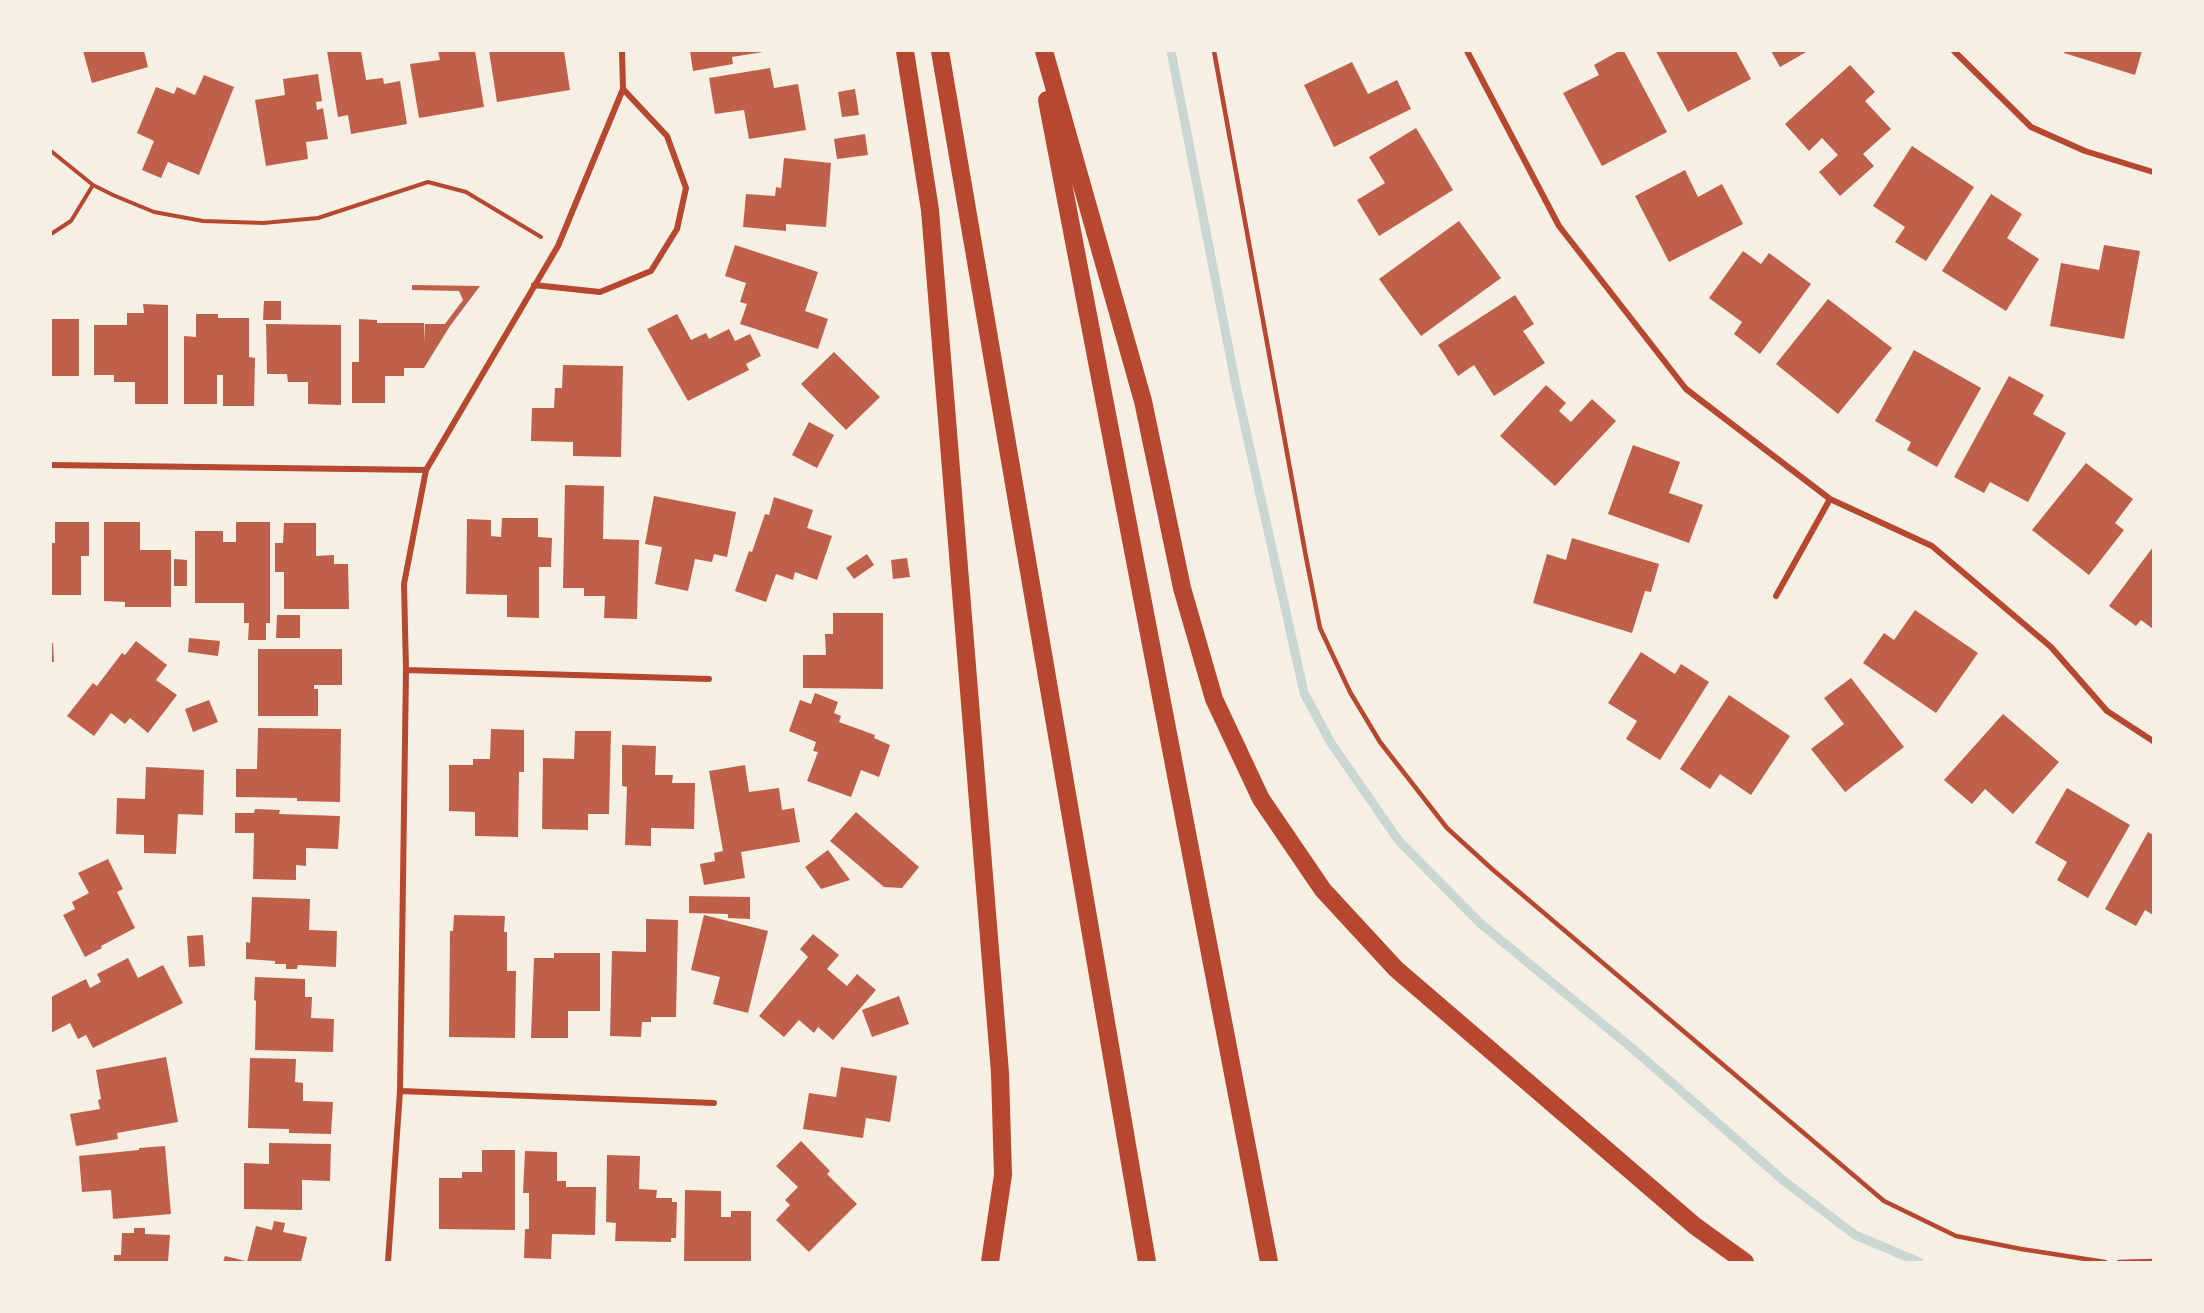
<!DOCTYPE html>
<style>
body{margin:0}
#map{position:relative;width:2204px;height:1313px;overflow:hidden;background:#f6efe4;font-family:"IBM Plex Sans",sans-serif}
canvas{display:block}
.frame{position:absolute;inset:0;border:52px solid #f6efe4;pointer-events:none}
</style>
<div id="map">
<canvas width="2204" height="1313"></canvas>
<div class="frame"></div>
</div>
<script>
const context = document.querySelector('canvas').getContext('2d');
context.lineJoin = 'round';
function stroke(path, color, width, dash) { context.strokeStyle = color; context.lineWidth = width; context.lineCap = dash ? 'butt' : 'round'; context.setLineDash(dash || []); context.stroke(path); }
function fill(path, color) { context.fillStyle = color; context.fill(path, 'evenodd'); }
const stream = new Path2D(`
 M1171 51 1236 386 1304 693 1331 743 1399 841 1481 924 1633 1049 1784 1181 1855 1235 1919 1262`);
const building = new Path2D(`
 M83 51H144L148 67 92 83Z
 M327 51H361L366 80 383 78 384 84 400 81 407 124 351 134 348 115 338 117Z
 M438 51H475L484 107 419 118 410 64 440 60Z
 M489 51H564L570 90 497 102Z
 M690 51H763V52L732 57 733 64 693 71Z
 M1619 51H1624L1667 132 1602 166 1563 93 1599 75 1594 65Z
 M1656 51H1736L1751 79 1688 112Z
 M1771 51H1808L1780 67Z
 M2065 51H2142L2135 75 2064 53Z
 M1352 62 1368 94 1397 80 1411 109 1334 147 1304 85Z
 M1850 65 1875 92 1865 101 1891 129 1863 154 1874 166 1840 196 1819 172 1838 155 1822 138 1809 151 1785 124Z
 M770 68 774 88 798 84 806 130 749 139 744 110 715 114 709 78Z
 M318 74 322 101 316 102 317 110 323 108 328 139 306 142 308 159 266 166 255 100 285 95 283 79Z
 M204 75 234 87 199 175 168 162 161 178 142 170 154 141 137 133 156 87 174 94 177 87 195 95Z
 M855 89 859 115 842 117 838 92Z
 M1416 128 1453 190 1379 236 1357 200 1385 183 1369 157Z
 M865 134 868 155 837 159 834 139Z
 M1912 146 1974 187 1926 261 1895 242 1905 227 1873 206Z
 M784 158 831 163 826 227 786 224V231L743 227 746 194 775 196 776 187 781 188Z
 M1685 170 1698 197 1722 184 1743 224 1669 262 1635 196Z
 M1991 194 2022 214 2007 238 2039 259 2006 311 1942 271Z
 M1459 221 1501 278 1421 336 1379 279Z
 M735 245 818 272 805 311 828 319 818 349 740 324 747 304 740 302 746 283 725 276Z
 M2104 245 2140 251 2124 339 2050 326 2061 263 2099 270Z
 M1743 251 1761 264 1769 253 1811 284 1760 354 1734 334 1742 322 1709 298Z
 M412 285 480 286 450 326 424 368H404V376H385V403H352V362H359V319L377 320V323H424L425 343V324H445L463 300 459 291 412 290Z
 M1515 295 1534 324 1523 331 1545 363 1494 396 1474 365 1458 376 1438 345Z
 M1828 299 1892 348 1838 414 1776 364Z
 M264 301H281V320H263Z
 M143 304 168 305V404H135V382H114V375H94V325H127V313H144Z
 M196 314H218V318H249V357L255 358 254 406H223V375H217V404H184V336L196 337Z
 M677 314 691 340 706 333 709 339 729 329 735 341 750 334 761 356 746 364 749 370 688 401 647 329Z
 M51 319H79V376H51Z
 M266 324 341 325V405L308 404V382H288L287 374H267Z
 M1914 350 1981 388 1937 467 1907 450 1911 442 1875 421Z
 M834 352 880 397 846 430 801 384Z
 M563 365 623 366 621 457 573 456V442L531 441 532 408H554L555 388H562Z
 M2009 376 2044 395 2033 414 2066 433 2028 502 1990 482 1984 493 1954 477Z
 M1546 385 1566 403 1559 411 1571 422 1592 399 1616 421 1555 486 1500 436Z
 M809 422 834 435 817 468 792 455Z
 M1633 445 1680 462 1669 493 1703 505 1689 543 1608 514Z
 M2086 463 2133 499 2115 523 2124 530 2089 575 2032 530Z
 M565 485 604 486 603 539 639 540 637 619 604 618 605 596H584V588H563Z
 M654 496 736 512 727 557 714 554 712 562 695 559 688 591 655 584 662 547 645 544Z
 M774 497 813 510 807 528 832 536 817 580 795 572 793 580 776 574 766 602 735 591 749 551 752 552 765 514 769 515Z
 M502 518H538V537L552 538 551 567H539V618L507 617V595L466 594 467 519 491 520V536L501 537Z
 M55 522H89V556H81V595H51V543H55Z
 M104 522H140V550H171V607H125V602L104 601Z
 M236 522H270V623H266V640H248L249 623H244V603H195V531H223V542H236Z
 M284 523H316V556L334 555V564H348L349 609H284V572H275V543H283Z
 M1572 538 1659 564 1651 592 1645 591 1632 633 1533 603 1547 554 1566 560Z
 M2153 547V629L2141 620 2136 626 2109 606Z
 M867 554 874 565 854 579 846 568Z
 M907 558 910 577 893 579 891 560Z
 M174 559 187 560V586H174Z
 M1915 610 1978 653 1936 713 1863 663 1884 633 1894 640Z
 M833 613H883V689L803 688V655H826L825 634H833Z
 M277 615H300V638H276Z
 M189 638 220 641 218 656 188 652Z
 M136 641 167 665 156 680 177 695 148 733 130 718 125 724 111 713 94 736 67 716 93 683 97 686 122 653 125 655Z
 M51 643H53L54 662H51Z
 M258 649H342V685H314V689H318V716H258Z
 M1641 652 1675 674 1681 664 1709 682 1660 760 1626 739 1637 721 1608 703Z
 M1851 678 1904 747 1845 792 1811 749 1844 724 1824 698Z
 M815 693 838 702 834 713 841 716 839 722 875 735 874 738 890 745 879 777 861 770 851 797 807 781 818 752 813 751 816 742 789 731 800 700 811 704Z
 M1729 695 1790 736 1751 795 1720 774 1710 789 1680 769Z
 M209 700 218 722 193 732 185 709Z
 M2003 714 2059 762 2013 814 1985 789 1972 804 1944 780Z
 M258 728 341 729 340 802 297 801V798L236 797V769H257Z
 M491 729 524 730V772H519L518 837 475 836V812L449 811V765H473V759H490Z
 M575 731H611L609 814H588V830L542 829 543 758 574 759Z
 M622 745 656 746 655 775H673L672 783H695L694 829 651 828V846L625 845 627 787 622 786Z
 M745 765 749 792 779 788 782 810 794 808 800 842 741 852 745 878 704 885 700 864 715 861 714 853 723 851 709 771Z
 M146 767 204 770 203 815 178 814 176 854 144 853V835L116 834 117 798 145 799Z
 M2067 788 2130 825 2088 898 2057 880 2067 862 2035 843Z
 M255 809 280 810 279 814 340 816 338 849 306 848V866L296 865V880L253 879 254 833H235V813H254Z
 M856 812 919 867 902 888 884 887 830 841Z
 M2148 832 2153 835V915L2145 910 2136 926 2105 909Z
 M828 850 850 880 821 889 805 867Z
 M108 859 123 889 117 892 135 928 101 946 102 948 85 957 63 915 75 909 72 902 89 893 78 873Z
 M689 896 750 897V919L728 918V914L689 913Z
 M252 897 310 899 309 930 337 931 336 967 298 965 297 969H286V964H275V961L246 959V942L250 943Z
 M454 915 505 916 504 932H507V971H516L515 1038 449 1037 450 931H453Z
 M704 915 768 931 748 1013 713 1004 720 977 691 970Z
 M646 919 678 920 676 1017H651V1022H642L641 1037 610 1036 612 951 646 952Z
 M813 934 839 955 827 969 847 986 857 974 876 990 833 1040 818 1027 814 1033 799 1020 784 1037 759 1016 808 957 800 949Z
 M203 935 205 966 189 967 187 936Z
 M554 953H600V1011H568V1038H531L534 958H554Z
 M128 958 138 978 163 965 183 1003 93 1048 86 1035 78 1039 70 1023 51 1033V997L86 979 90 988 101 982 97 974Z
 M255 977 305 979V997H312L311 1018 334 1019 333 1052 255 1050 256 1001 254 1000Z
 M899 996 909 1024 872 1037 862 1010Z
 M166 1057 178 1122 117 1133 118 1139 76 1146 70 1114 100 1109 98 1100 101 1099 96 1070Z
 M250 1058 296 1059 295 1082 303 1083V1101L333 1102 331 1134 289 1133V1129L248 1128Z
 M841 1067 897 1076 890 1122 866 1118 863 1138 803 1129 809 1093 836 1097Z
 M801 1141 830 1171 827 1174 857 1204 809 1252 776 1220 790 1205 785 1200 798 1187 776 1166Z
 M269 1143 331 1144 330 1181 302 1180V1210L244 1209V1163L269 1164Z
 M165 1146 171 1214 113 1219 111 1190 82 1192 79 1156 139 1150V1148Z
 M482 1150H515V1230L439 1229V1178H462V1172H482Z
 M525 1151 557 1152V1181H566V1187H596L595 1235 552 1234 551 1259 524 1258 525 1229H529V1193H523Z
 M607 1155 640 1156 639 1189 657 1190 656 1198H672V1202H677L676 1238H671V1242L615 1241 616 1223 606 1222Z
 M685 1190 721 1191V1217H731V1211H751V1262H684Z
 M274 1221 285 1223 283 1232 307 1237 301 1262H247L256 1226 272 1230Z
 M134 1228H145V1234L170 1235 168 1262H114V1255H121L122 1233H134Z
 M225 1256 246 1261V1262H223Z`);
const path = new Path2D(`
 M51 151 93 185 113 195 154 212 203 221 263 223 318 218 428 182 466 192 541 237
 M51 234 71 221 93 185`);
const service = new Path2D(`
 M1214 51 1306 557 1320 628 1350 692 1380 742 1447 828 1492 869 1884 1201 1956 1236 2021 1249 2105 1262
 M2119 1262 2153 1261`);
const minor = new Path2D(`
 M1467 51 1559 226 1686 389 1830 499 1932 546 2051 647 2107 711 2153 741
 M1954 51 2031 127 2085 151 2153 172
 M534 285 600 292 651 271 677 229 686 188 667 136 623 89
 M51 465 426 470
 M1776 596 1830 499
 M406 670 709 679
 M400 1091 714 1103
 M388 1262 400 1091 406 670 404 584 426 470 558 246 623 89 622 51`);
const motorway = new Path2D(`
 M905 51 930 210 1000 1073 1003 1175 990 1262
 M940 51 1147 1262
 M1044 51 1143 401 1182 588 1214 699 1261 799 1323 890 1396 969 1695 1226 1745 1262
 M1047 100 1269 1262`);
stroke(stream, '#c9d6d2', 9);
fill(building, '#bf614a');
stroke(path, '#b5482f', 4);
stroke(service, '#b5482f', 4.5);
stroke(minor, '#b5482f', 6);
stroke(motorway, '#b5482f', 18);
</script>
